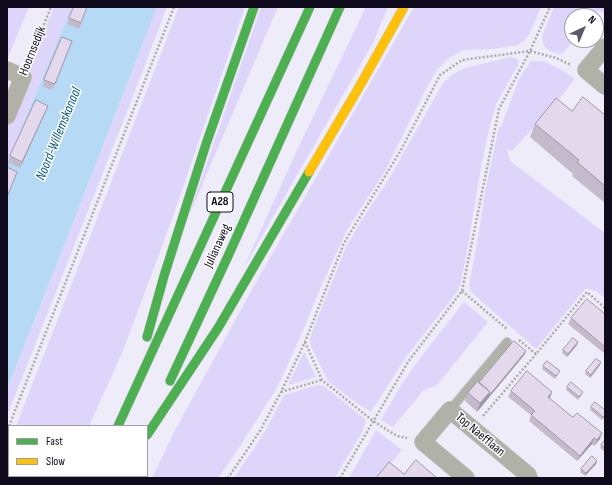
<!DOCTYPE html>
<style>
body{margin:0}
#map{position:relative;width:612px;height:485px;overflow:hidden;background:#efecf9;font-family:"Sofia Sans Condensed",sans-serif}
canvas{display:block}
.frame{position:absolute;inset:0;border:8px solid #100a1d;pointer-events:none}
.legend{position:absolute;left:8px;top:425px;width:140px;height:52px;box-sizing:border-box;background:#fff;border:1px solid #9f9da5;margin:0;padding:5px 7px;list-style:none;font-size:12px;color:#100a1d}
.legend li{display:flex;align-items:center;gap:8px;height:20px}
.legend b{width:20px;border:1px solid #9f9da5}
.north{position:absolute;left:564px;top:8px;width:40px;height:40px;box-sizing:border-box;background:#fff;border:1px solid #9f9da5;border-radius:50%;rotate:44deg;font-size:11px;font-weight:700;line-height:16px;text-align:center;color:#100a1d}
.north::after{content:'';display:block;margin:auto;width:14px;height:18px;background:#5e596a;clip-path:polygon(50% 0,100% 100%,50% 72%,0 100%)}
</style>
<div id="map">
<canvas width="612" height="485"></canvas>
<div class="frame"></div>
<ul class="legend">
<li><b style="height:5px;background:#4caf50"></b>Fast</li>
<li><b style="height:5px;background:#ffc107"></b>Slow</li>
</ul>
<div class="north">N</div>
</div>
<script>
const context = document.querySelector('canvas').getContext('2d');
context.lineJoin = 'round';
function fill(path, color) { context.fillStyle = color; context.fill(path, 'evenodd'); }
function stroke(path, color, width, dash) { context.strokeStyle = color; context.lineWidth = width; context.lineCap = dash ? 'butt' : 'round'; context.setLineDash(dash || []); context.stroke(path); }
function label(font, color, halo, rows, align = 'center') {
  context.font = font + ' "Sofia Sans Condensed",sans-serif'; context.lineWidth = 3; context.setLineDash([]); context.textBaseline = 'middle'; context.strokeStyle = halo; context.fillStyle = color; for (const [text, x, y, turn = 0] of rows) {
    context.save(); context.translate(x, y); context.rotate((+turn || 0) * Math.PI / 180); context.textAlign = isNaN(turn) ? turn : align; if (halo) context.strokeText(text, 0, 0); context.fillText(text, 0, 0); context.restore();
  }
}
const green = new Path2D(`
 M7 7H29L8 57H7Z
 M54 7H72L7 163V125Z
 M157 7H167L130 104 7 416V389L64 246Z
 M179 7H245L172 219 123 351 89 426H16L81 260Z
 M261 7H278L186 223Z
 M366 7H388L373 43 243 269 299 146Z
 M414 7H541L530 33 525 40 518 45 493 49 464 50 449 58 437 70 425 91 385 171 347 230 320 289 303 331 277 388 233 457 218 478H152L174 432 255 284Z
 M554 7H605V15L599 10 594 16H572V40H574L562 54 551 52 546 48 543 44 542 36Z
 M510 57 515 58 519 60 518 65 496 104 489 129 481 167 467 251 460 286 457 292 406 357 371 412 355 402 328 381 312 349 310 341 311 335 346 247 361 221 390 177 443 83 452 75 465 68Z
 M531 61H544L560 69 575 79 551 109 512 151 507 149 510 161 605 233V298L597 292 586 288 536 349 472 293 469 287 470 280 476 249 486 188 499 126 501 127 519 79Z
 M464 302 488 322 437 385 424 390 393 427 381 420C389 406 397 391 406 378 424 351 445 327 464 302Z
 M304 352 316 377 288 385Z
 M317 385 324 386 366 420C364 431 357 441 351 451 345 460 340 469 335 478H234L264 433 284 395Z
 M376 430 402 450 378 478H349Z
 M9 443V476H67L66 478H7V448Z`);
const water = new Path2D(`
 M72 7H157L64 246 7 389V163Z`);
const path = new Path2D(`
 M29 62 51 7
 M462 291 507 329
 M519 340 536 354 587 292 605 308
 M305 342 322 380 373 421 397 436 407 438
 M281 392 322 380
 M483 416 536 354
 M9 426 174 7
 M7 432 9 427
 M228 478 260 431 281 392 305 342 344 243 401 150 440 75 462 60 530 51 556 58 571 65
 M340 478 408 362 462 291 499 109 530 51 550 7`);
const lane = new Path2D(`
 M450 410 507 342`);
const street = new Path2D(`
 M605 47 586 70 605 86
 M7 70 23 77 7 116
 M466 478 423 442 450 410 528 475 529 478`);
const fast = new Path2D(`
 M147 337 164 276 206 144 254 7
 M170 381 229 254 340 7
 M118 426 310 7
 M147 435 218 328 309 172
 M125 476V478
 M95 478 96 476`);
const slow = new Path2D(`
 M309 172 358 89 404 7`);
const wall = new Path2D(`
 M74 7H87L79 29 67 24Z
 M62 37 72 41 52 90 42 86Z
 M46 111 20 168 8 162 10 156Z
 M572 111 605 115V203L572 176 573 174 530 137 535 124Z
 M605 314V354L568 324 571 318Z
 M578 342 577 345 567 357 562 353 563 350Z
 M525 354 477 412 465 401 468 393 479 383Z
 M600 365 590 378 585 374 586 371Z
 M543 366 558 375 555 379 542 369Z
 M567 387 582 395 578 400 566 390Z
 M511 391 549 398 600 439 594 446 592 444 577 461 529 421 531 415 508 397Z
 M591 407 605 410V417L602 420 590 410Z
 M605 440V452L600 448 601 445Z
 M597 461 596 464 585 476 580 472 581 469Z`);
const shadedWall = new Path2D(`
 M48 106 46 111 20 168 22 162Z
 M578 342 577 345 567 357 568 354Z
 M526 351 525 354 477 412 480 403Z
 M601 362 600 365 590 378 591 375Z
 M552 392 550 398 546 403 548 397Z
 M602 433 600 439 594 446 597 440Z
 M594 438 592 444 577 461 580 456Z
 M597 461 596 464 585 476 586 473Z`);
const building = new Path2D(`
 M74 7H87L81 23 69 18Z
 M62 37 72 41 55 84 44 80Z
 M583 97 605 115V186L577 162 579 160 535 124 556 98 572 111Z
 M36 100 48 106 22 162 10 156Z
 M7 167 17 172 7 197Z
 M587 299 605 314V347L571 318Z
 M573 338 578 342 568 354 563 350Z
 M514 341 526 351 488 397 490 392 479 383Z
 M596 359 601 362 591 375 586 371Z
 M547 361 560 371 556 376 543 366Z
 M527 371 552 392 548 397 571 416 573 417 577 413 602 433 597 440 594 438 580 456 531 415 535 411 511 391Z
 M478 381 490 392 480 403 468 393Z
 M571 382 583 392 579 397 567 387Z
 M595 402 605 410V415L603 417 591 407Z
 M605 440V448L601 445Z
 M592 456 597 461 586 473 581 469Z
 M416 460 437 478H376L389 462 404 474Z`);
const shields = [
 [220,202,26]
];
const shieldNames = [
 ["A28",220,202]
];
const streetNames = [
 ["Hoornsedijk",33,51,-68],
 ["Julianaweg",218,246,-65],
 ["Top Naefflaan",480,435,40]
];
const waterNames = [
 ["Noord-Willemskanaal",59,134,-68]
];
fill(green, '#ded5fb');
fill(water, '#b6daf6');
stroke(lane, '#ccc9d5', 10);
stroke(street, '#ccc9d5', 18);
stroke(fast, '#ccc9d5', 10);
stroke(slow, '#ccc9d5', 10);
stroke(path, '#aaaba8', 2.5, [2, 2]);
stroke(lane, '#b0b2a8', 8);
stroke(street, '#b0b2a8', 17);
stroke(fast, '#4caf50', 9);
stroke(slow, '#ffc107', 9);
fill(wall, '#c4bacc');
fill(shadedWall, '#a097a6');
fill(building, '#e4d8ed');
stroke(building, '#a097a6', 1);
for (const [x, y, w] of shields) { const box = new Path2D(); box.roundRect(x - w / 2, y - 10, w, 20, 3); context.fillStyle = '#fff'; context.fill(box); stroke(box, '#100a1d', 1); }
label('bold 12px', '#100a1d', null, shieldNames);
label('13px', '#100a1d', '#fff', streetNames);
label('italic 14px', '#03567b', '#fff', waterNames);
</script>
